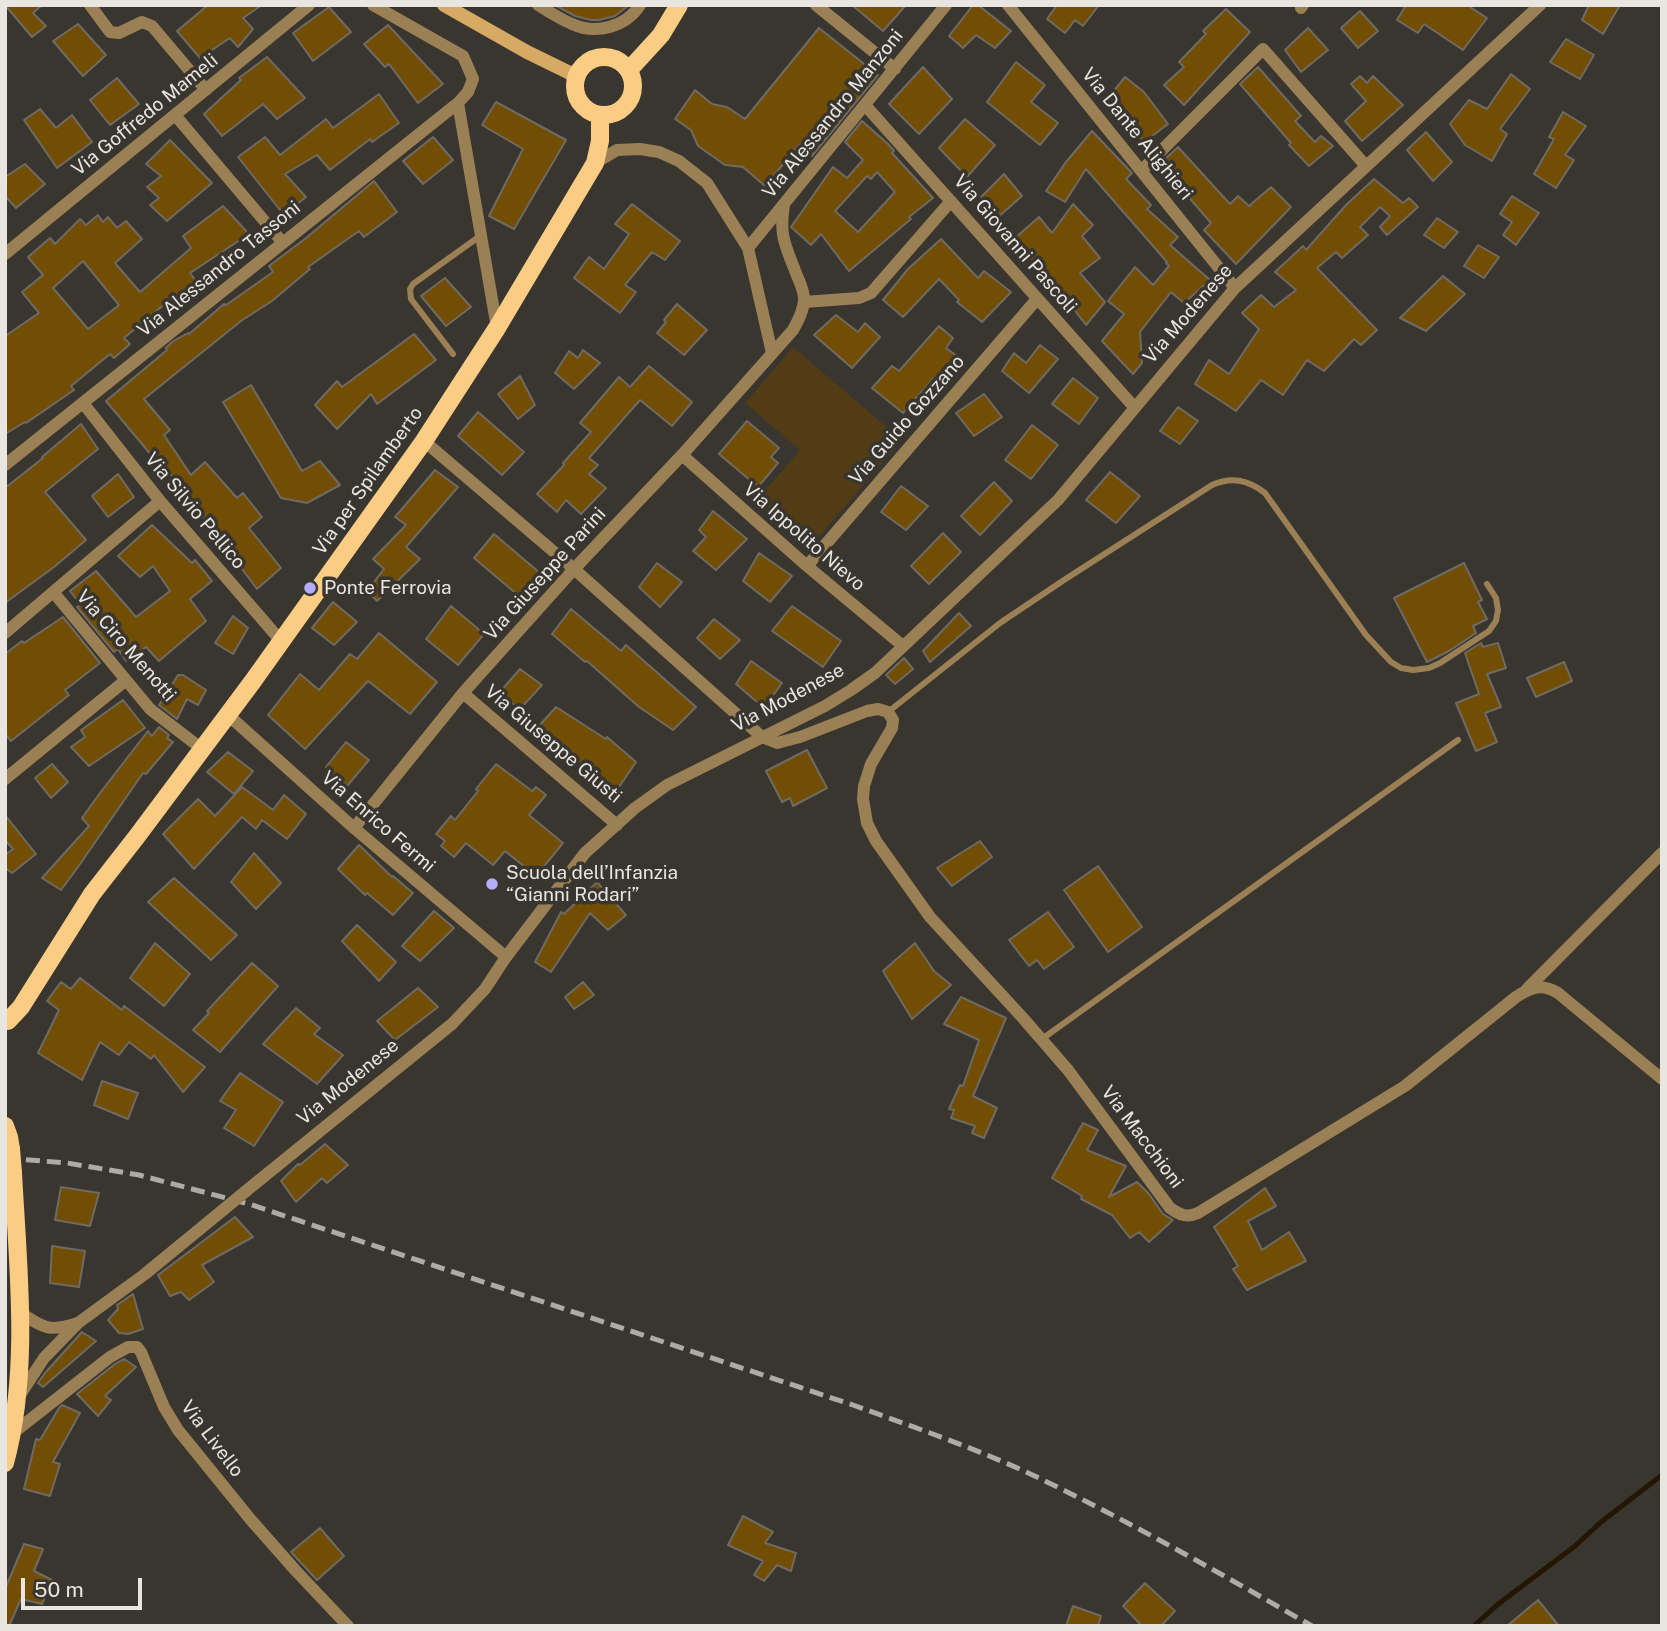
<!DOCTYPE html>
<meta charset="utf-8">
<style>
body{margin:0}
#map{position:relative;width:1667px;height:1631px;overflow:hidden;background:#39352f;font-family:"Public Sans",sans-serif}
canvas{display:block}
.frame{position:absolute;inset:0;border:7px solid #e9e6e2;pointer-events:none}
.scale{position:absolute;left:21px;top:1578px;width:121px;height:32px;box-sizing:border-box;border:4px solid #e9e6e2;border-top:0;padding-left:9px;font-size:21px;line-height:24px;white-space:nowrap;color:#e9e6e2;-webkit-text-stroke:5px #39352f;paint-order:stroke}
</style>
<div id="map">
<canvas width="1667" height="1631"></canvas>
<div class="frame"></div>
<div class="scale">50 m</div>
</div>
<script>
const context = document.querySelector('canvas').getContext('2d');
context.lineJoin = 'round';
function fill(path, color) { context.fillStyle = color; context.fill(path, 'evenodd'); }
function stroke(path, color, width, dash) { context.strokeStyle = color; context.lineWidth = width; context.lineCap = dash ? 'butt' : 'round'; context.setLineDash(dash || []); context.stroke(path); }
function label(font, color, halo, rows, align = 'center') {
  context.font = font + ' "Public Sans",sans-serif'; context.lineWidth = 7; context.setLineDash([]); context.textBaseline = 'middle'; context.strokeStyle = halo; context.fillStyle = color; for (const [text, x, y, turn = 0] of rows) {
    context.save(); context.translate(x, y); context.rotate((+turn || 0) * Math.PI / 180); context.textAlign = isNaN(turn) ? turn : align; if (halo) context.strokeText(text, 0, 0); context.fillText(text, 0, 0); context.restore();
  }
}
const green = new Path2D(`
 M793 347 902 440 815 541 809 543 803 542 755 502 800 450 745 403Z`);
const stream = new Path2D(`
 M1474 1626 1497 1605 1575 1546 1601 1522 1662 1475`);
const building = new Path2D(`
 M5 5H42L33 13 46 26 32 37Z
 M208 5H262L243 18 253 29 238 47 230 38 200 58 177 31Z
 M555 5H629L615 16 599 20H591L575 16Z
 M852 5H906L883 31Z
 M973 5H978L1011 31 995 48 976 35 963 48 949 36Z
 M1057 5H1099L1083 26 1075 20 1065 33 1047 19Z
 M1406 5H1467L1487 18 1463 50 1424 24 1418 33 1397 20Z
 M1589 5H1620L1603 34 1582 20Z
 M329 7 351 32 313 61 293 33Z
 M1226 9 1250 32 1184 105 1164 85 1184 67 1179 62 1206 34 1203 31Z
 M1360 11 1378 31 1358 48 1341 28Z
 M78 24 106 55 83 76 53 41Z
 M388 25 443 84 418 103 389 64 385 67 364 44Z
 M819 28 878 75 812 156 799 145 765 186 743 167 725 165 698 146 691 130 675 119 695 90 712 104 727 107 745 119Z
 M1308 28 1328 50 1301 72 1285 50Z
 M1566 39 1594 55 1580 79 1550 62Z
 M267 57 305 98 277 119 263 104 222 136 204 114 241 80 239 78Z
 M1016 62 1045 85 1031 102 1058 123 1040 145 987 102Z
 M923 67 952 99 919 134 889 104Z
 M1258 67 1301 116 1295 121 1315 142 1321 136 1333 146 1309 166 1289 145 1291 143 1240 84Z
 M1511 74 1530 89 1500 129 1507 134 1492 161 1465 145 1450 124 1469 100 1487 109Z
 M1360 76 1367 83 1373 76 1403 105 1362 141 1345 121 1366 101 1351 84Z
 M1125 77 1144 92 1168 124 1144 142 1128 125 1135 120 1108 98Z
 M117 78 139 104 110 125 90 100Z
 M379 94 399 123 372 142 370 139 330 170 317 155 285 174 306 197 284 215 238 157 265 137 280 155 326 119 333 128Z
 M496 102 566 140 514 229 489 216 523 149 482 125Z
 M40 109 56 128 72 115 92 142 57 168 24 120Z
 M1563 112 1586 126 1565 155 1574 160 1556 188 1534 174 1554 139 1549 137Z
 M965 119 995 145 967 177 939 148Z
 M862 121 888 144 894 151 892 153 933 198 909 217 911 219 849 271 821 234 811 245 791 227 833 167 847 178 863 160 845 142ZM877 172 895 192 858 232 835 211 867 176 871 179Z
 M1092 131 1132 173 1126 179 1151 205 1147 209 1178 237 1170 245 1210 280 1184 303 1171 292 1140 332 1142 363 1133 374 1102 341 1124 314 1108 301 1135 267 1153 285 1169 266 1166 263 1167 262 1086 169 1065 202 1046 191 1066 162Z
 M1426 132 1452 162 1433 181 1407 150Z
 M433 137 453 160 423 184 403 161Z
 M170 140 212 183 167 221 150 205 159 198 147 187 161 176 146 164Z
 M1178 147 1230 204 1238 196 1249 206 1271 187 1291 207 1236 264 1204 230 1211 223 1160 164Z
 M25 164 45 184 16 208 5 196V177Z
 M1004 174 1022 196 996 219 981 197Z
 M1374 179 1403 203 1409 198 1418 207 1387 235 1380 227 1390 216 1380 207 1360 227 1368 235 1342 258 1336 252 1317 268 1377 330 1361 345 1354 339 1324 371 1307 360 1283 395 1261 380 1236 411 1195 384 1209 360 1229 374 1259 329 1242 313 1261 295 1274 307 1296 290 1275 272 1303 246 1306 250 1346 205Z
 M374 181 397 212 364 237 359 231 308 267 310 269 272 301 241 321 144 399 170 430 164 435 191 475 205 462 237 498 243 493 262 517 249 528 281 568 257 589 168 471 164 474 151 457 152 456 106 401 167 350 166 348 172 342 188 333 189 334 224 304 226 305 273 272 269 266 306 238Z
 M1512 196 1539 213 1516 245 1503 235 1512 222 1500 214Z
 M632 204 680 241 665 260 652 252 625 285 636 292 620 313 574 278 589 257 604 269 629 234 615 224Z
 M1073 204 1093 225 1082 236 1100 258 1080 273 1105 302 1086 325 1048 276 1047 277 1015 238 1039 217 1052 233Z
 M223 206 249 234 190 273 196 281 174 300 172 298 124 338 130 344 114 358 110 354 71 386 74 390 26 423 25 422 5 434V336L39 313 22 292 43 275 28 257 50 238 55 244 80 219 86 225 98 215 103 222 108 217 117 228 126 221 142 239 115 263 140 292 191 248 183 236ZM83 261 119 305 88 329 53 288Z
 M1437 218 1458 232 1444 248 1424 235Z
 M941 239 978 278 984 271 1011 292 982 322 957 302 959 300 939 279 903 317 883 300 908 269Z
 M1478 245 1499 257 1484 278 1464 266Z
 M1443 276 1465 294 1426 331 1400 318Z
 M445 278 471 307 446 326 421 296Z
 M677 304 707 330 684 355 657 333 666 322 664 320Z
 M836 315 858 332 865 323 880 337 852 368 814 335Z
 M939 326 953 338 946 348 957 356 936 380 934 378 903 413 872 388 892 366 899 371Z
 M414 334 436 360 377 404 371 394 337 429 315 405 337 381 342 387Z
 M1040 345 1058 359 1029 393 1002 371 1014 353 1026 363Z
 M583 350 600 363 574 389 555 373 569 351 578 358Z
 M649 366 692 402 672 426 640 400 589 458 598 465 589 474 606 488 581 514 566 500 557 512 537 494 564 465 563 463 591 432 580 423 619 377 630 387Z
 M520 376 535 405 518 419 498 394Z
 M1073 378 1098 398 1079 424 1052 404Z
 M251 385 302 471 320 461 340 485 307 503 281 498 223 402Z
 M984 394 1002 417 974 436 956 413Z
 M1178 407 1198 421 1180 444 1160 431Z
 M478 412 524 452 502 475 458 436Z
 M747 421 779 448 771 457 778 463 758 487 719 454Z
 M81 424 98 449 45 492 86 540 54 567 5 603V488L43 458 42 457Z
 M1032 425 1058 445 1031 479 1005 460Z
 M435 470 458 487 406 547 420 559 377 601 367 591 384 569 373 559 406 525 395 517Z
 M1110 472 1140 496 1116 523 1086 500Z
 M118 474 134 497 108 517 92 496Z
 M994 482 1012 501 980 535 961 516Z
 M901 486 928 506 906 530 881 512Z
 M713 511 747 539 716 570 693 551 706 537 699 530Z
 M152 525 192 563 195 560 212 581 190 599 206 621 159 661 146 647 126 661 118 649 114 652 77 607 81 605 70 591 96 571 136 617 170 591 153 566 140 577 118 556Z
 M943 533 961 552 929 584 911 566Z
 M494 534 540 573 519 596 474 558Z
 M759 553 792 576 770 602 743 581Z
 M657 563 682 582 660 607 639 587Z
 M1464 563 1482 600 1478 602 1487 619 1473 626 1476 633 1449 651 1427 662 1394 598Z
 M333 602 357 622 334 645 312 628Z
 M451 606 484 634 458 665 426 639Z
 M792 606 841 641 823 667 772 631Z
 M571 609 621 651 626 645 696 707 673 730 639 707 587 661 585 662 552 634Z
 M959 613 971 626 930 662 923 651Z
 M233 616 248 628 233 654 215 643Z
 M63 617 100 663 65 690 69 695 11 741 5 734V654L22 641 24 643Z
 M714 619 740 640 720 659 697 638Z
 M379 633 437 682 410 714 368 681 305 749 268 715 300 674 319 690 350 654 357 659Z
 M1481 643 1483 647 1498 643 1506 668 1487 674 1501 707 1485 713 1497 742 1476 751 1456 703 1479 694 1465 653Z
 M904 658 913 669 895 684 886 675Z
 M751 661 782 683 764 708 736 684Z
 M1564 662 1572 681 1536 697 1527 678Z
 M520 669 542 685 520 709 499 693Z
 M178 675H183L206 690 198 705 187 699 177 719 159 705Z
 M123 700 145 728 89 766 71 747 85 737 81 730Z
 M556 707 606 739 607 737 636 762 617 790 578 761 538 727Z
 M159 727 169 735 167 738 173 742 146 774 143 773 78 867 61 890 42 878 89 826 82 818 100 793 148 731 152 736Z
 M346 742 369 760 347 786 326 767Z
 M807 750 827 788 793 806 790 798 782 802 766 771Z
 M228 752 253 771 234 794 207 772Z
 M52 764 68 782 51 798 35 778Z
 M496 764 532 791 536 787 546 795 529 815 563 843 536 876 505 851 493 865 466 843 454 857 441 846 445 841 436 834 451 816 455 820 478 791 476 789Z
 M242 787 273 810 284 795 306 814 287 839 262 820 256 829 242 817 194 869 163 834 198 799 215 816Z
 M5 815 36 854 12 873 5 868V855L13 849 5 840Z
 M980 841 992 857 952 886 937 868Z
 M359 845 392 877 393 876 413 893 393 915 367 893 365 895 338 869Z
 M254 853 281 883 256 909 231 882Z
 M1098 866 1142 927 1108 952 1064 890Z
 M174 878 237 935 211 960 148 902Z
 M597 882 626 915 608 930 590 913 551 972 535 962 561 912 564 914Z
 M434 911 454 928 420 961 402 946Z
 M1048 912 1074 947 1044 969 1037 960 1029 966 1009 940Z
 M357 925 396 962 379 981 342 941Z
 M155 943 190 974 164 1006 130 978Z
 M915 943 934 971 951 985 912 1019 883 971Z
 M252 963 278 986 220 1052 193 1030 209 1013 207 1011Z
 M80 978 122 1010 124 1006 205 1067 183 1092 154 1055 151 1059 129 1042 119 1055 100 1042 82 1080 38 1053 59 1010 47 1001 61 982 71 989Z
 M583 982 594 995 574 1009 565 997Z
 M418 988 438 1007 395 1040 377 1021Z
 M961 997 1006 1018 973 1096 997 1108 984 1138 972 1133 975 1126 951 1118 954 1110 949 1109 960 1085 963 1086 979 1040 944 1024Z
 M296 1008 320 1028 314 1034 343 1055 317 1084 263 1044Z
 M240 1073 283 1102 254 1146 224 1128 236 1110 220 1101Z
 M102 1081 138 1093 128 1119 94 1105Z
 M1083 1123 1098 1130 1087 1150 1126 1166 1109 1197 1137 1182 1149 1194 1163 1214 1173 1220 1149 1242 1139 1232 1130 1238 1112 1215 1081 1199 1082 1196 1052 1178Z
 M325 1144 348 1165 327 1183 322 1178 296 1202 281 1181 298 1164 300 1165Z
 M61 1187 99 1193 90 1226 55 1220Z
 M1265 1188 1276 1206 1248 1221 1262 1250 1289 1232 1306 1261 1247 1290 1233 1269 1238 1266 1214 1227Z
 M235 1217 253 1237 202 1265 214 1282 189 1300 181 1292 170 1296 158 1275Z
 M52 1246 85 1251 79 1287 50 1283Z
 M133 1294 143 1329 128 1334 119 1333 108 1320 118 1309 117 1305Z
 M82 1332 96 1341 43 1387 38 1383 45 1373Z
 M124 1359 136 1367 105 1396 111 1400 98 1416 77 1394 115 1364Z
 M62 1405 80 1413 53 1462 60 1464 50 1496 24 1489 36 1439 40 1440 59 1408Z
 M743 1516 773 1532 765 1543 796 1553 791 1571 777 1565 764 1581 754 1575 763 1561 728 1545Z
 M320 1528 344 1556 317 1580 291 1552Z
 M24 1544 43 1549 34 1571 52 1580 42 1604 21 1599 9 1626H5V1589Z
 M1145 1583 1175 1611 1161 1626H1142L1123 1606Z
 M1538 1600 1559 1626H1507Z
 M1073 1606 1101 1616 1098 1626H1066Z`);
const service = new Path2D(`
 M453 354 411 299 410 289 413 284 480 236
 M888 712 1000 623 1064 580 1212 485C1232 476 1248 480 1265 493L1366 635 1391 662 1401 668 1413 670 1429 668 1440 663 1489 631 1496 621 1498 610 1496 598 1487 584
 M1042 1039 1458 740`);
const minor = new Path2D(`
 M90 5 110 32 119 33 142 22 152 26 206 90
 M538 5C549 12 560 19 572 24 596 35 626 27 640 5
 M816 5 895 69
 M1008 5 1235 288
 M1301 8 1303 5
 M458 103 497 328
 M865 105 1135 408
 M175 115 283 243
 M595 163 617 150 640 149 659 152 679 161 707 183 748 248 772 353
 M1142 170 1263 49 1366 166
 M748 248 946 5
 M5 254 309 5
 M804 302 859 298 871 293 951 201
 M83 403 160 501 281 641
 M424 441 574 569 762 737 777 743 800 737 867 711 878 709 888 712 893 720 892 728 871 764 864 786 863 799 867 823 876 841 930 917 1022 1017 1068 1070 1170 1208C1180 1215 1187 1218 1198 1213L1405 1086 1516 997C1531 987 1542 983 1558 993L1662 1079
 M682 455 807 566 903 646
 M5 465 458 103 468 92 473 79 463 56 373 5
 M807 566 1037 299
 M54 593 150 709 202 749
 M5 633 160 501
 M463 693 617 825
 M227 714 354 828 506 957
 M5 779 126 680
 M354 828 463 693 574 569 682 455 793 330C798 321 804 310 804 299 804 290 799 281 796 273 785 245 779 235 784 205
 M1527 989 1662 853
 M246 1191 452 1024 485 989 506 957 585 853 635 808 667 785 825 706 851 690 875 673 1058 500 1235 288 1540 5
 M21 1313C45 1329 50 1332 78 1323
 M18 1398 44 1358 78 1323 145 1274 223 1210
 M13 1433 110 1357 128 1347H137L141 1352 164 1407 178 1430 251 1520 296 1571 348 1626`);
const secondary = new Path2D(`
 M444 5 527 52 576 76`);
const primary = new Path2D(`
 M575 86a29 29 0 1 1 58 0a29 29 0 1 1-58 0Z
 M629 70 661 35 679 5
 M8 1021 21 1007 92 894 138 835 253 681 424 441 497 328 595 163 600 141V116
 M5 1126 9 1137 11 1149
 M5 1463C30 1371 18 1268 13 1173`);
const rail = new Path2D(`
 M5 1158 67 1163 139 1175 249 1204 853 1405C916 1428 981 1450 1041 1479 1134 1524 1223 1575 1312 1626`);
const minorBridge = new Path2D(`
 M223 1210 246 1191`);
const primaryBridge = new Path2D(`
 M11 1149 13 1173`);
const markers = [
 [310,588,7,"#b4acf9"],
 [492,884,7,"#b4acf9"]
];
const streetNames = [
 ["Via Alessandro Manzoni",833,114,-51],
 ["Via Goffredo Mameli",145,115,-39],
 ["Via Dante Alighieri",1137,134,51],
 ["Via Giovanni Pascoli",1015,244,49],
 ["Via Alessandro Tassoni",219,269,-39],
 ["Via Modenese",1188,314,-49],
 ["Via Guido Gozzano",907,420,-49],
 ["Via per Spilamberto",368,481,-55],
 ["Via Silvio Pellico",195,511,50],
 ["Via Ippolito Nievo",804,537,41],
 ["Via Giuseppe Parini",545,574,-48],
 ["Via Ciro Menotti",126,646,49],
 ["Via Modenese",788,698,-28],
 ["Via Giuseppe Giusti",553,744,40],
 ["Via Enrico Fermi",378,822,41],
 ["Via Modenese",348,1082,-39],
 ["Via Macchioni",1142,1137,53],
 ["Via Livello",212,1439,53]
];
const poiNames = [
 ["Ponte Ferrovia",324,588],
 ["Scuola dell’Infanzia",506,873],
 ["“Gianni Rodari”",506,895]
];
fill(green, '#523c16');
stroke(stream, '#231704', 5);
fill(building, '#714e03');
stroke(building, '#6f6a63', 2);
stroke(service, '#9c8055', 6);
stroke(minor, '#9c8055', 12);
stroke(secondary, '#d6aa62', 14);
stroke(primary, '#facc84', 18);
stroke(rail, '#aeaba6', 5, [14, 7]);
stroke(minorBridge, '#9c8055', 12);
stroke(primaryBridge, '#facc84', 18);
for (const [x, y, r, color] of markers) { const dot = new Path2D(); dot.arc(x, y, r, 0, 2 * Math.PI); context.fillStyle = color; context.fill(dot); stroke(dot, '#39352f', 2.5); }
label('19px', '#e9e6e2', '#39352f', streetNames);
label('19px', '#e9e6e2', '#39352f', poiNames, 'left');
</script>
